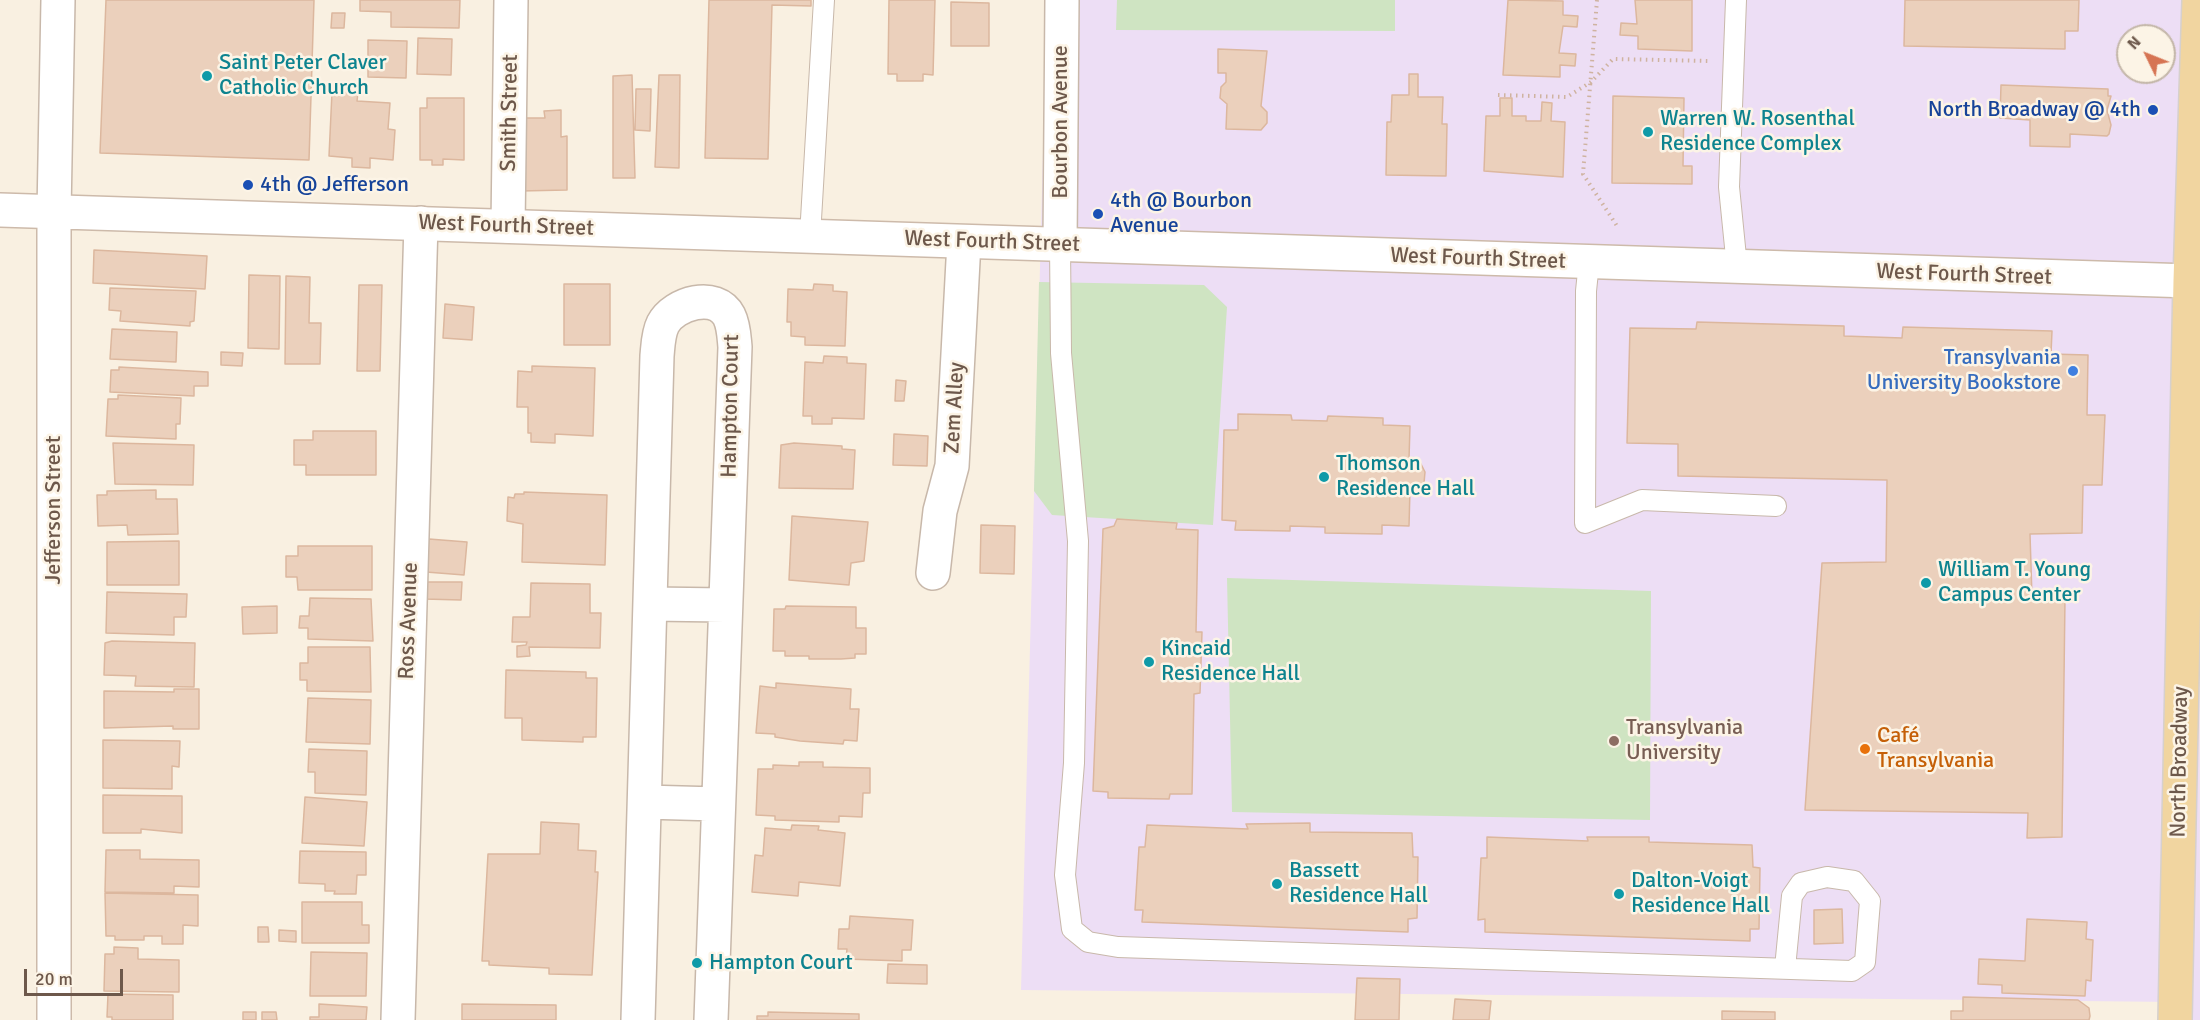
<!DOCTYPE html>
<meta charset="utf-8">
<style>
body{margin:0}
#map{position:relative;width:2200px;height:1020px;overflow:hidden;background:#f9f0e1;font-family:Signika,sans-serif}
canvas{display:block}
.north{position:absolute;left:2116px;top:24px;width:60px;height:60px;box-sizing:border-box;background:#fcf4e6;border:2px solid #c3b6a8;border-radius:50%;rotate:313deg;font-size:16px;font-weight:700;line-height:24px;text-align:center;color:#6d584b}
.north::after{content:'';display:block;margin:auto;width:21px;height:27px;background:#d67453;clip-path:polygon(50% 0,100% 100%,50% 72%,0 100%)}
.scale{position:absolute;left:24px;top:969px;width:99px;height:27px;box-sizing:border-box;border:3px solid #6d584b;border-top:0;padding-left:8px;font-size:18px;line-height:21px;white-space:nowrap;color:#6d584b;-webkit-text-stroke:4px #fcf4e6;paint-order:stroke}
</style>
<div id="map">
<canvas width="2200" height="1020"></canvas>
<div class="north">N</div>
<div class="scale">20 m</div>
</div>
<script>
const context = document.querySelector('canvas').getContext('2d');
context.lineJoin = 'round';
function fill(path, color) { context.fillStyle = color; context.fill(path, 'evenodd'); }
function stroke(path, color, width, dash) { context.strokeStyle = color; context.lineWidth = width; context.lineCap = dash ? 'butt' : 'round'; context.setLineDash(dash || []); context.stroke(path); }
function label(font, color, halo, rows, align = 'center') {
  context.font = font + ' Signika,sans-serif'; context.lineWidth = 5; context.setLineDash([]); context.textBaseline = 'middle'; context.strokeStyle = halo; context.fillStyle = color; for (const [text, x, y, turn = 0] of rows) {
    context.save(); context.translate(x, y); context.rotate((+turn || 0) * Math.PI / 180); context.textAlign = isNaN(turn) ? turn : align; if (halo) context.strokeText(text, 0, 0); context.fillText(text, 0, 0); context.restore();
  }
}
const education = new Path2D(`
 M1047 0H2199L2200 1020H2175V1002L1021 990ZM2128 36H2164V72H2128Z`);
const green = new Path2D(`
 M1117 0H1395V31L1116 30Z
 M1039 282 1204 285 1227 307 1213 525 1052 515 1034 491Z
 M1227 578 1651 591 1650 820 1232 812Z`);
const building = new Path2D(`
 M106 0H314L309 160 100 153Z
 M360 0H460L459 28 391 27V12L360 11Z
 M709 0H811V6L772 5 768 159 705 158Z
 M889 0H935L933 75 923 74V81H897V74H888Z
 M1508 0 1563 1V15L1578 16 1577 27 1563 26 1559 53 1576 54 1575 66 1560 65V77L1503 75Z
 M1635 0H1692V51L1638 49V36L1620 35 1621 23 1637 24Z
 M1905 0H2079L2078 31H2065V49L1904 46Z
 M951 2 989 3V46H951Z
 M332 13H345L344 28H331Z
 M418 38 452 39 451 75 417 74Z
 M368 40 407 41 406 78 368 77Z
 M1218 49 1267 51 1261 106 1267 112V123L1261 130 1226 129 1227 104 1220 98 1221 87 1226 82V73H1218Z
 M1409 74H1418V97H1443L1442 124H1447L1446 176 1386 175 1387 122H1391L1392 95H1409Z
 M632 75 635 178H613V76Z
 M659 75H680L679 168 655 167Z
 M2001 85 2108 89V96H2111L2107 110 2111 125 2109 134 2107 136 2070 134V147L2030 146V120L2000 118Z
 M636 89H651L650 131 635 130Z
 M332 92 358 93 357 101 390 103 388 129 395 130 393 160 370 158V168L352 167V158L329 156Z
 M1613 96 1684 98 1683 166H1692V184L1612 183Z
 M427 98H464V160L443 159V165H432V160H420V108H427Z
 M1500 98H1512V116H1526V121H1541L1542 102 1552 103 1551 121 1565 122 1563 177 1484 171 1486 116H1500Z
 M561 110V137L567 136V190L520 191 519 118H545L544 111Z
 M94 250 207 256 205 289 93 283Z
 M249 275 280 276 279 349 248 348Z
 M286 276 310 277 309 323H321L320 364H285Z
 M564 284H610V345H564Z
 M814 284 833 285V291L847 292 845 346 805 345V337L791 336V322H787L788 289 813 290Z
 M359 285H382L380 371H357Z
 M110 288 196 291 194 321 190 322V326L120 321 121 311 109 310Z
 M445 304 474 307 472 340 443 338Z
 M1697 322 1844 326V336L1902 338 1903 327 2052 331 2051 354 2088 355 2087 415H2105L2102 485H2083L2082 533 2030 534 2032 597 2065 598 2062 837 2027 838 2028 813 1805 810 1822 563 1886 562 1887 480 1678 476V444L1627 443 1630 328 1696 329Z
 M112 329 177 332 176 362 110 359Z
 M221 352 243 353 242 366 221 365Z
 M824 356 847 357V363L866 364 864 419 832 418V424H812V416H803L805 362 823 363Z
 M532 366 595 368 593 436 555 434V443L531 442V433H528V407H517L518 371 532 372Z
 M119 367 208 372V386H194V396L110 392 111 370H119Z
 M896 380 906 381 904 401H895Z
 M118 395 181 398 180 424H176V439L106 436 108 399H118Z
 M1238 414 1291 415 1292 420 1327 421 1328 416 1383 418V425L1410 426 1409 459 1419 460 1425 472 1424 483 1419 489H1410L1409 526 1382 525V534L1325 533V527L1290 526V531L1235 530 1236 521 1222 520 1224 430H1238Z
 M313 431H376V475H306V465H294V440H313Z
 M894 434 928 436 927 466 893 465Z
 M113 443 194 445 193 485 115 484Z
 M794 443 842 446V449L855 450 853 489 779 488 781 445Z
 M156 490V499H177L178 534 128 535 127 525 98 526 97 495H107V491Z
 M524 492 607 495 605 565 522 562 523 524 507 521 508 497 514 498 515 494H524Z
 M792 516 868 522 864 561 851 563 849 585 789 580Z
 M1117 519 1177 523 1176 529 1198 530 1196 632H1202L1200 693 1194 694 1192 794H1170L1169 799 1108 798V792L1093 791 1103 529 1114 526Z
 M981 525 1015 526 1014 574 980 573Z
 M429 539 467 542 464 575 426 572Z
 M179 541V585H107V542Z
 M298 546H372V590H298L297 577H286V556H298Z
 M424 582H462L461 600 424 599Z
 M531 583 590 584V613H601L600 648 529 647 530 656 517 657V646L526 645 527 642H512L513 617H530Z
 M107 592 187 594 186 617H174V635L106 633Z
 M310 598 371 599 373 641 308 639V628H299L300 616H309Z
 M277 606V633L243 634 242 607Z
 M786 606 856 607V628H866V654H855V658L841 659H809V656H785V651H773L774 609H785Z
 M112 641 195 643 194 687 135 686 136 676 104 675 105 643Z
 M308 647H370L371 692 307 691V680H300V663H308Z
 M506 670 586 672V678H597L596 737H583V742L522 740V718H505Z
 M776 683 851 689 850 709H859L857 741 844 740 843 744 800 741 775 737V734L756 733 760 686 776 688Z
 M174 689H199V729H173V726L104 728V691L174 692Z
 M308 698 371 700 370 744 306 742Z
 M103 740 180 741 179 767 172 766V789L103 788Z
 M309 749 367 751 366 795 315 793V772H308Z
 M799 762H823V767L870 768V793H863L862 817 839 816V822L775 820V816L756 815 758 769H773V765L799 766Z
 M103 795 182 796V833L141 829V833H103Z
 M305 797 367 802 364 846 302 843Z
 M541 822 579 824 578 850 596 851 595 872H598L592 975 549 974V968L489 965V961H482L488 854H540Z
 M1310 823V832L1412 833 1413 857H1418L1417 918 1408 919V932L1142 922 1143 910H1135L1139 847H1145L1147 825 1248 829 1246 824Z
 M792 825 819 826 818 830 845 833 840 886 799 882 798 896 752 892 755 855 763 856 765 828 791 830Z
 M1487 837 1588 841 1587 837H1649V842L1752 845 1753 867 1760 868 1759 929H1750V941L1485 932V919L1478 920 1481 858H1487Z
 M106 850H140V859L199 860V887L174 886V893L105 892Z
 M300 851 366 852V875H357L356 894H334L335 891H325V884L299 883Z
 M105 893 198 895V926L183 925V944H162V936H144V940H115V936H106Z
 M302 902H362V925H369V943H302Z
 M1842 909 1843 943 1814 944V910Z
 M850 916 913 920 911 950H902V961L846 959 847 949H838L839 929H849Z
 M2027 919 2087 922 2086 939 2093 940 2091 981 2086 980 2085 996 2002 993V985L1978 984 1979 959 2025 961Z
 M258 927H268L269 942H258Z
 M279 930 296 931V942L279 941Z
 M114 947 138 948V959L179 960V992L104 991 105 954H114Z
 M311 952 367 953 366 996H310Z
 M888 964 927 965V984L887 983Z
 M1357 978 1400 979 1399 1020H1355Z
 M108 994 173 995V1020H112V1017H107Z
 M1963 997 2078 1000 2089 1008 2090 1016 2089 1020H1951V1011H1963Z
 M1455 999 1491 1001 1489 1020H1453Z
 M319 1004 367 1007 366 1020H310V1017H319Z
 M462 1004 556 1005V1020H462Z
 M1722 1011 1775 1012V1020H1722Z
 M243 1012H256V1020H243Z
 M262 1012H276L277 1020H262Z
 M768 1012 859 1014V1020H757V1016H768Z`);
const path = new Path2D(`
 M1597 0 1583 174 1617 226
 M1498 95 1567 97 1591 82 1613 59 1708 61`);
const service = new Path2D(`
 M1736 0 1729 187 1737 267
 M810 236 824 0
 M1060 244 1061 353 1078 541 1074 763 1065 875 1072 929 1088 942 1118 947 1852 971 1865 962 1870 901 1854 881 1827 877 1801 883 1792 896 1785 968
 M1589 262 1586 291 1585 523 1642 500 1776 506`);
const minor = new Path2D(`
 M508 226 511 0
 M1060 244 1062 0
 M933 573 940 511 952 466 964 242
 M651 604 725 605
 M645 802 717 804
 M398 1020 421 223
 M638 1020 657 356C658 346 658 334 663 324 674 303 716 291 729 316 734 326 734 337 735 347L711 1020`);
const tertiary = new Path2D(`
 M54 212 58 0`);
const secondary = new Path2D(`
 M0 210 2190 281
 M54 1020V212`);
const primary = new Path2D(`
 M2175 1020 2190 281 2199 0`);
const markers = [
 [207,76,6,"#0f9aa8"],
 [2153,110,6,"#1a4fb4"],
 [1648,132,6,"#0f9aa8"],
 [248,185,6,"#1a4fb4"],
 [1098,214,6,"#1a4fb4"],
 [2073,371,6,"#3f7fe0"],
 [1324,477,6,"#0f9aa8"],
 [1926,583,6,"#0f9aa8"],
 [1149,662,6,"#0f9aa8"],
 [1614,741,6,"#8d6e63"],
 [1865,749,6,"#e8710a"],
 [1277,884,6,"#0f9aa8"],
 [1619,894,6,"#0f9aa8"],
 [697,963,6,"#0f9aa8"]
];
const cultureNames = [
 ["Saint Peter Claver",219,63],
 ["Catholic Church",219,88],
 ["Warren W. Rosenthal",1660,119],
 ["Residence Complex",1660,144],
 ["Thomson",1336,464],
 ["Residence Hall",1336,489],
 ["William T. Young",1938,570],
 ["Campus Center",1938,595],
 ["Kincaid",1161,649],
 ["Residence Hall",1161,674],
 ["Bassett",1289,871],
 ["Residence Hall",1289,896],
 ["Dalton-Voigt",1631,881],
 ["Residence Hall",1631,906],
 ["Hampton Court",709,963]
];
const transitNames = [
 ["North Broadway @ 4th",2141,110,"right"],
 ["4th @ Jefferson",260,185],
 ["4th @ Bourbon",1110,201],
 ["Avenue",1110,226]
];
const streetNames = [
 ["Smith Street",510,113,-89],
 ["Bourbon Avenue",1061,122,-90],
 ["West Fourth Street",506,226,2],
 ["West Fourth Street",992,242,2],
 ["West Fourth Street",1478,259,2],
 ["West Fourth Street",1964,275,2],
 ["Hampton Court",731,406,-89],
 ["Zem Alley",955,408,-87],
 ["Jefferson Street",54,510,-90],
 ["Ross Avenue",409,621,-88],
 ["North Broadway",2180,762,-89]
];
const shopNames = [
 ["Transylvania",2061,358],
 ["University Bookstore",2061,383]
];
const educationNames = [
 ["Transylvania",1626,728],
 ["University",1626,753]
];
const foodNames = [
 ["Café",1877,736],
 ["Transylvania",1877,761]
];
fill(education, '#eddef5');
fill(green, '#cfe4c2');
fill(building, '#ebd0bc');
stroke(building, '#dcb79e', 1.5);
stroke(service, '#c8b8aa', 22);
stroke(minor, '#c8b8aa', 36);
stroke(tertiary, '#c8b8aa', 36);
stroke(secondary, '#cdbaaa', 36);
stroke(primary, '#d6d0cd', 36);
stroke(path, '#cfb3a0', 4, [1.5, 4.5]);
stroke(service, '#fff', 20);
stroke(minor, '#fff', 33);
stroke(tertiary, '#fff', 33);
stroke(secondary, '#fff', 33);
stroke(primary, '#f1d5a0', 33);
for (const [x, y, r, color] of markers) { const dot = new Path2D(); dot.arc(x, y, r, 0, 2 * Math.PI); context.fillStyle = color; context.fill(dot); stroke(dot, '#fcf4e6', 2); }
label('22px', '#0d838f', '#fcf4e6', cultureNames, 'left');
label('22px', '#164399', '#fcf4e6', transitNames, 'left');
label('22px', '#6d584b', '#fcf4e6', streetNames);
label('22px', '#366cbe', '#fcf4e6', shopNames, 'right');
label('22px', '#785e54', '#fcf4e6', educationNames, 'left');
label('22px', '#c56008', '#fcf4e6', foodNames, 'left');
</script>
